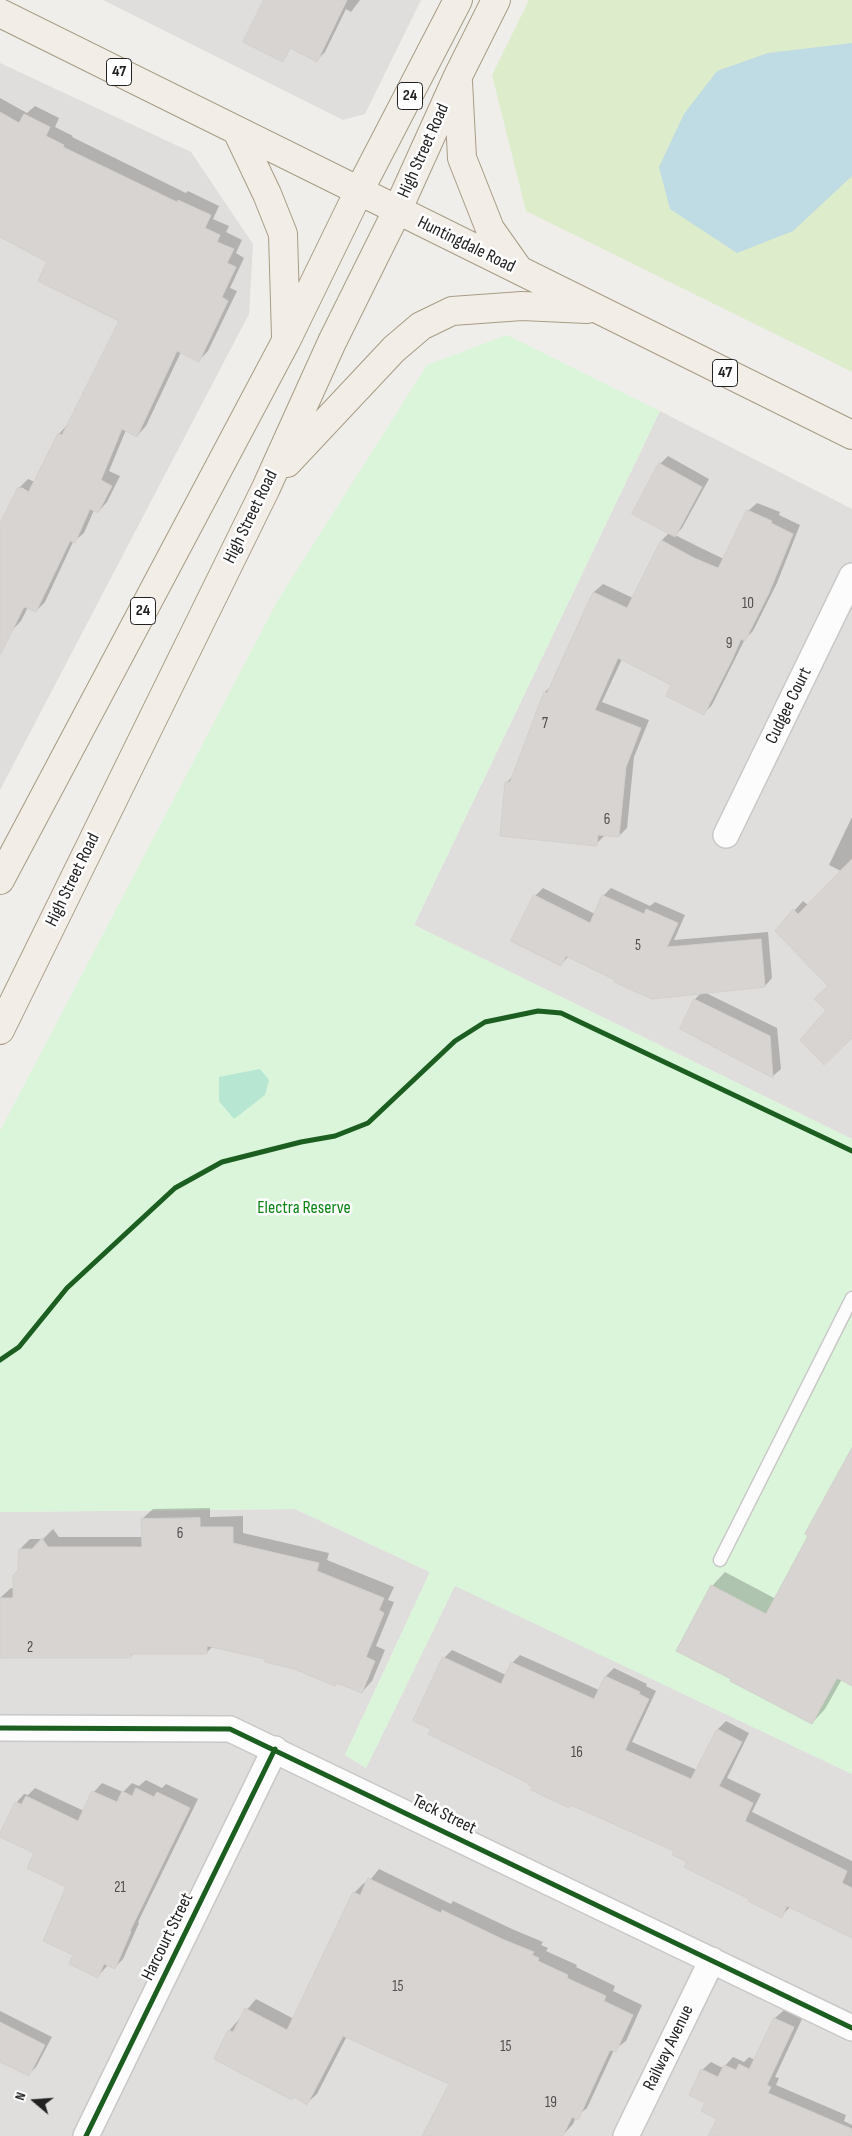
<!DOCTYPE html>
<style>
body{margin:0}
#map{position:relative;width:852px;height:2136px;overflow:hidden;background:#f0eeeb;font-family:"Sofia Sans Condensed",sans-serif}
canvas{display:block}
.north{position:absolute;left:10px;top:2076px;width:50px;height:50px;-webkit-text-stroke:4px #fff;paint-order:stroke;rotate:288deg;font-size:14px;font-weight:700;line-height:20px;text-align:center;color:#222}
.north::after{content:'';display:block;margin:auto;width:18px;height:22px;background:#222;clip-path:polygon(50% 0,100% 100%,50% 72%,0 100%)}
</style>
<div id="map">
<canvas width="852" height="2136"></canvas>
<div class="north">N</div>
</div>
<script>
const context = document.querySelector('canvas').getContext('2d');
context.lineJoin = 'round';
function fill(path, color) { context.fillStyle = color; context.fill(path, 'evenodd'); }
function stroke(path, color, width, dash) { context.strokeStyle = color; context.lineWidth = width; context.lineCap = dash ? 'butt' : 'round'; context.setLineDash(dash || []); context.stroke(path); }
function label(font, color, halo, rows, align = 'center') {
  context.font = font + ' "Sofia Sans Condensed",sans-serif'; context.lineWidth = 5; context.setLineDash([]); context.textBaseline = 'middle'; context.strokeStyle = halo; context.fillStyle = color; for (const [text, x, y, turn = 0] of rows) {
    context.save(); context.translate(x, y); context.rotate((+turn || 0) * Math.PI / 180); context.textAlign = isNaN(turn) ? turn : align; if (halo) context.strokeText(text, 0, 0); context.fillText(text, 0, 0); context.restore();
  }
}
const residential = new Path2D(`
 M103 0H421L365 114 343 120Z
 M0 63 191 152 253 244 249 314 0 790Z
 M660 411 852 509V1139L414 925Z
 M295 1509 430 1572 345 1755 366 1768 455 1585 852 1774V2136H0V1512Z`);
const grass = new Path2D(`
 M529 0H852V372L526 211 492 75Z`);
const park = new Path2D(`
 M507 335 660 411 414 925 852 1139V1774L455 1586 366 1768 345 1755 430 1572 295 1509 0 1512V1131L278 600 427 365Z`);
const pitch = new Path2D(`
 M260 1069 269 1080 265 1095 234 1119 219 1101V1077Z`);
const water = new Path2D(`
 M852 43V176L793 231 737 253 670 209 659 167 684 114 717 71 768 53Z`);
const shadow = new Path2D(`
 M298 0H360L351 12 346 9 325 52 317 60Z
 M0 98 27 113 35 106 59 118 55 127 73 136 72 137 186 193 188 191 219 206 213 219 229 226 226 232 242 240 236 253 244 258 230 288 237 291 208 351 199 360 181 352 146 426 137 436 126 430 109 471 120 476 107 502 98 512 94 510 84 533 73 542 45 602 36 611 28 607 21 621 12 630 0 635V526L19 488 28 479 35 482 59 434 68 424 121 320 49 261 0 235ZM21 487 34 495 33 497 21 490Z
 M668 456 709 479 682 528 675 535 703 549 724 559 748 511 757 503 780 512 779 515 800 525 777 583 753 631 745 639 712 705 704 713 673 684 622 659 602 702 649 720 634 757 627 828 619 836 605 835 596 844 507 782 515 774 545 692 550 687 594 592 603 584 633 598 662 540 669 533 660 464Z
 M852 817V1036L828 1010 829 986 776 931 803 901 808 905 841 871 829 865Z
 M543 888 595 914 603 896 611 888 650 906 655 902 685 915 674 940 768 932 772 978 765 986 704 992 777 1028 781 1069 773 1076 682 1028 695 999 702 992 617 980 569 956 561 964 535 896Z
 M852 1451V1685L842 1679 825 1709 812 1723 712 1586 725 1572 776 1599Z
 M210 1508V1517L243 1516V1533L329 1553 327 1560 394 1587 388 1600 394 1602 376 1646 385 1650 372 1681 362 1692 267 1658 213 1646 206 1653H134L130 1657H0V1598L11 1588H14L19 1571 20 1549 30 1539H43L53 1529 59 1537H143L142 1519 153 1509Z
 M452 1650 506 1675 512 1663 520 1655 599 1690 606 1676 614 1668 647 1684 646 1686 656 1691 632 1742 697 1770 718 1729 726 1721 749 1733 727 1778 761 1794 752 1812 852 1861V1936L790 1907 781 1916 688 1862 676 1851 534 1786 530 1783 444 1658Z
 M146 1780 162 1788 166 1784 198 1799 138 1922 139 1923 123 1959 114 1968 108 1965 98 1976 75 1954 68 1886 35 1852 16 1803 24 1794 28 1795 35 1788 84 1811 94 1792 102 1783 123 1792 132 1783 139 1786ZM17 1802 27 1807 17 1805Z
 M379 1869 451 1904 453 1901 512 1929 543 1942 541 1945 548 1948 546 1951 577 1965 576 1967 615 1986 613 1991 642 2005 626 2041 614 2050 587 2108 576 2117 573 2124 564 2134 424 2136 450 2083 347 2036 317 2094 307 2103 229 2031 256 1999 294 2019 354 1893 364 1883 367 1884Z
 M784 2010 802 2019 775 2077 779 2078 776 2085 846 2115 844 2121 852 2125V2136H710L718 2118 707 2103 702 2070 711 2062 723 2068 733 2057 744 2062 749 2057 755 2060 775 2018Z
 M0 2011 52 2037 36 2067 29 2074 0 2060Z`);
const building = new Path2D(`
 M264 0H347L317 62 290 48 283 62 243 42Z
 M0 112 19 123 24 114 50 127 46 136 64 145 63 147 177 202 178 200 211 215 205 228 220 235 217 242 234 249 227 263 236 267 222 297 228 301 199 362 177 351 137 437 122 429 101 480 112 486 98 513 90 509 75 543 70 541 36 612 24 607 0 655V523L18 487 28 493 58 433 62 435 119 321 38 281 47 262 0 237Z
 M659 463 702 487 675 537 632 514Z
 M747 510 772 521 771 523 793 534 769 593 745 641 741 639 731 662 704 715 666 696 671 685 618 658 595 710 641 728 626 767 619 837 598 835 597 846 500 836 505 782H510L544 692 547 693 593 592 627 608 661 540 694 558 718 568Z
 M852 859V1038L824 1065 800 1040 826 1010 814 999 828 986 775 931 793 909 798 914Z
 M534 895 590 923 602 895 644 914 646 909 678 923 667 947 761 939 765 987 652 999 614 982 615 980 566 956 561 966 511 941Z
 M694 999 770 1036 773 1078 680 1029Z
 M852 1448V1686L837 1678 812 1724 730 1681 731 1679 676 1651 711 1585 766 1614 808 1536 805 1534Z
 M200 1518V1527H233V1543L319 1563 317 1571 384 1598 379 1610 384 1613 366 1657 375 1661 362 1693 337 1683 335 1686 294 1669 265 1662V1659L207 1646V1654H131V1658H0V1598H13V1575L18 1570 19 1549H32L42 1538 48 1547H142L141 1519Z
 M443 1657 501 1684 511 1662 594 1699 605 1676 640 1692 639 1694 649 1699 625 1750 691 1779 717 1729 742 1742 719 1786 753 1803 745 1821 847 1871 842 1883 852 1888V1938L787 1906 782 1918 748 1901 749 1899 684 1867 687 1862 672 1855 674 1851 571 1805 569 1808 531 1790 533 1787 528 1785V1783L428 1734 431 1729 413 1721Z
 M136 1788 154 1797 157 1792 190 1808 130 1931 131 1932 115 1969 104 1964 98 1978 69 1964 73 1955 43 1941 66 1887 27 1868 34 1853 0 1837V1833L15 1802 21 1805 26 1796 78 1821 92 1791 117 1802 122 1791 132 1796Z
 M368 1878 441 1913 442 1910 502 1939 534 1952 532 1955 539 1958 538 1961 568 1975 567 1978 606 1996 604 2001 633 2015 616 2052 610 2050 578 2120 572 2117 563 2136H422L449 2084 343 2036 307 2105 294 2097 292 2100 214 2059 228 2030 233 2032 245 2008 287 2030 353 1892 360 1895Z
 M774 2018 794 2027 767 2085 771 2087 768 2093 852 2129V2136H708L717 2119 701 2111 705 2103 689 2095 701 2069 718 2077 724 2065 736 2070 739 2064 749 2069Z
 M0 2022 45 2045 29 2076 0 2062Z`);
const lane = new Path2D(`
 M720 1560 852 1298`);
const street = new Path2D(`
 M726 835 852 576
 M0 1728 230 1729 852 2028
 M86 2136 275 1749
 M626 2136 712 1960`);
const primary = new Path2D(`
 M0 13 852 435
 M458 82 462 158 490 229 519 270
 M237 131 267 194 283 234 286 337
 M287 463 394 349 421 326 452 311 522 306 587 309
 M0 880 286 341 359 191 458 0
 M0 1030 266 488 332 342 397 211 458 76 496 0`);
const cycleway = new Path2D(`
 M0 1360 19 1347 67 1288 175 1188 222 1162 301 1142 335 1136 368 1123 455 1041 485 1022 538 1011 561 1013 852 1151
 M0 1728 230 1729 852 2028
 M86 2136 275 1749`);
const numberNames = [
 ["10",748,604],
 ["9",729,644],
 ["7",545,724],
 ["6",607,820],
 ["5",638,946],
 ["6",180,1534],
 ["2",30,1648],
 ["16",577,1753],
 ["21",120,1888],
 ["15",398,1987],
 ["15",506,2047],
 ["19",551,2103]
];
const shields = [
 [119,72,25],
 [410,96,25],
 [725,373,25],
 [143,611,25]
];
const shieldNames = [
 ["47",119,72],
 ["24",410,96],
 ["47",725,373],
 ["24",143,611]
];
const streetNames = [
 ["High Street Road",424,151,-66],
 ["Huntingdale Road",466,245,26],
 ["High Street Road",251,517,-64],
 ["Cudgee Court",789,706,-64],
 ["High Street Road",73,880,-64],
 ["Teck Street",444,1815,26],
 ["Harcourt Street",168,1937,-64],
 ["Railway Avenue",669,2048,-64]
];
const parkNames = [
 ["Electra Reserve",304,1208]
];
fill(residential, '#dfdedc');
fill(grass, '#ddeccb');
fill(park, '#daf5da');
fill(pitch, '#b7e6d2');
fill(water, '#bfdbe3');
fill(shadow, '#0003');
fill(building, '#d7d4d2');
stroke(building, '#d3d0cc', 1);
stroke(lane, '#c9c8c7', 15);
stroke(street, '#c9c8c7', 28);
stroke(primary, '#a79c86', 30);
stroke(lane, '#fdfcfc', 12);
stroke(street, '#fdfcfc', 25);
stroke(primary, '#f3ede7', 28);
stroke(cycleway, '#1b5e20', 5);
label('15px', '#4f4e4e', null, numberNames);
for (const [x, y, w] of shields) { const box = new Path2D(); box.roundRect(x - w / 2, y - 13.5, w, 27, 4); context.fillStyle = '#fff'; context.fill(box); stroke(box, '#222', 1); }
label('bold 16px', '#222', null, shieldNames);
label('18px', '#222', '#fff', streetNames);
label('18px', '#0c8416', '#fff', parkNames);
</script>
